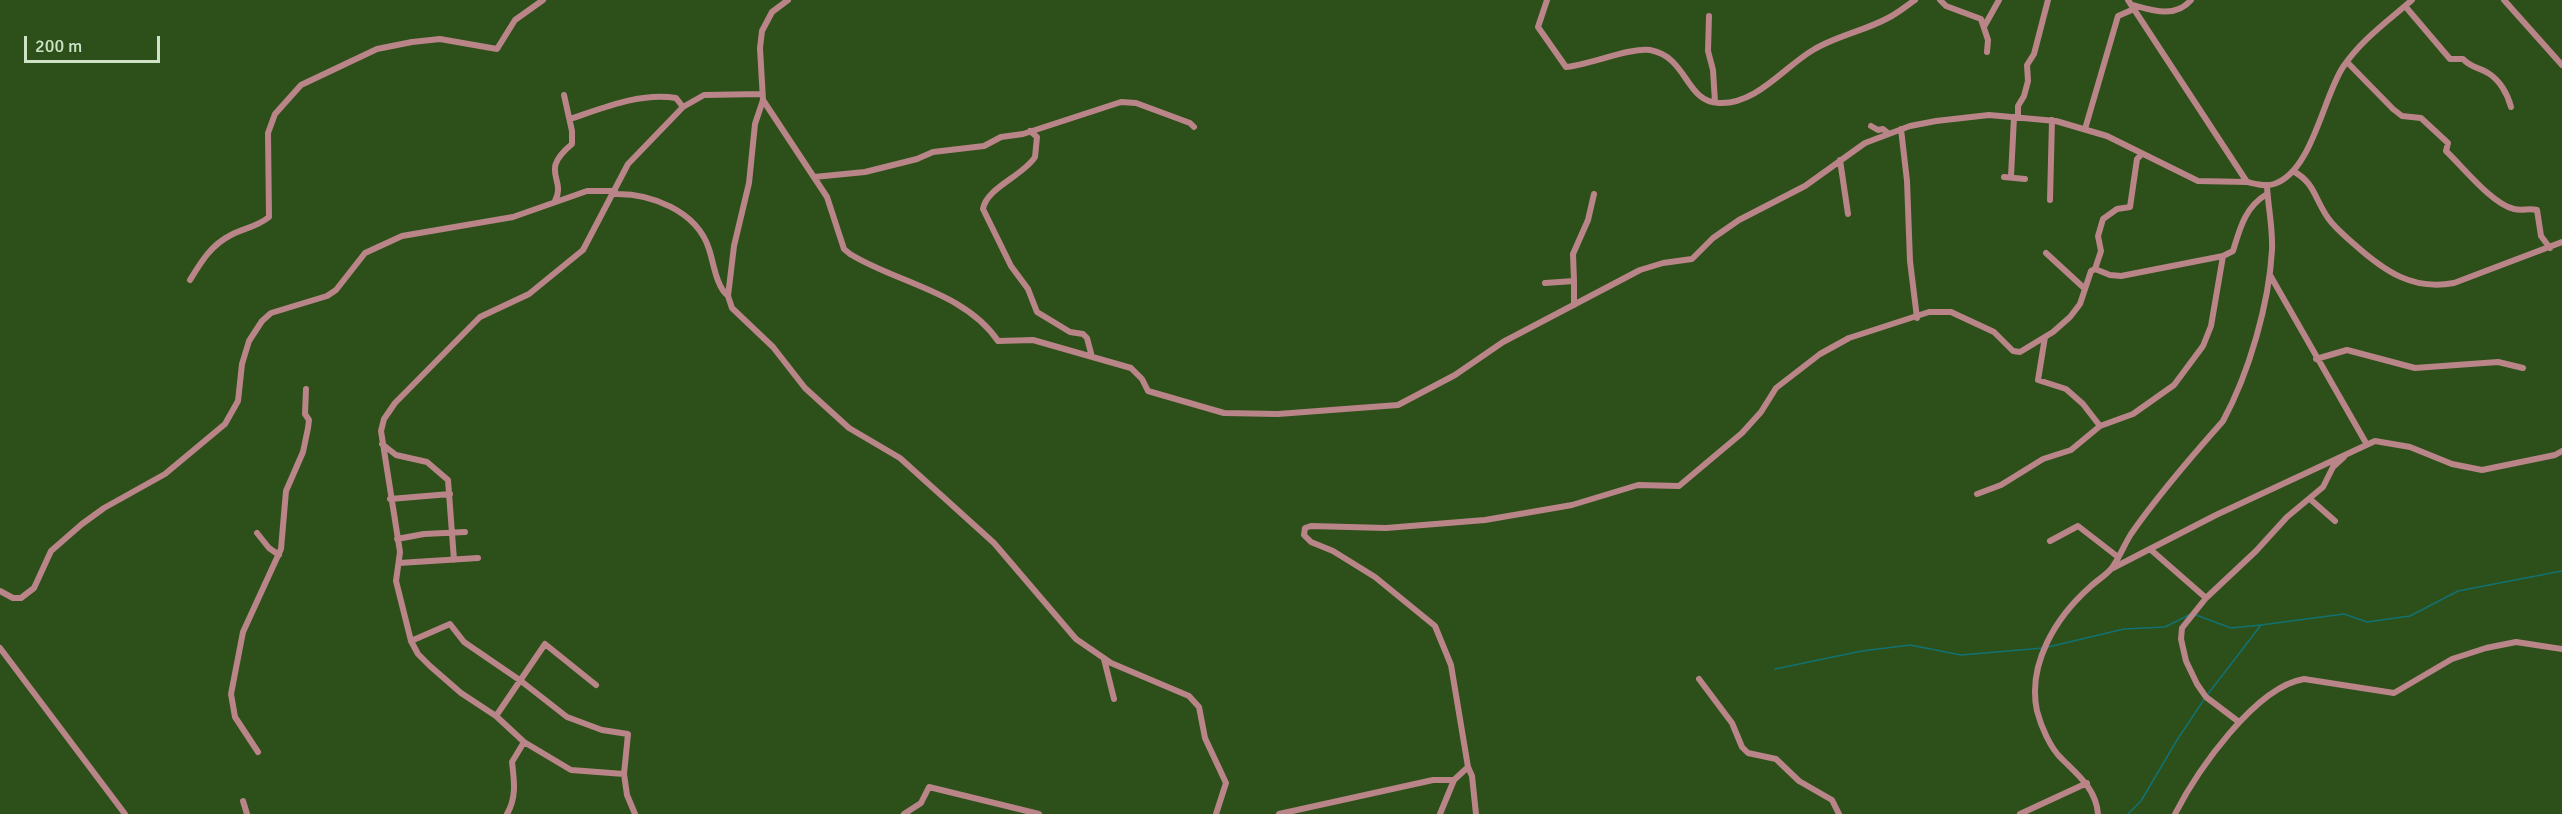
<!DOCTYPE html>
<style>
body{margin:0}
#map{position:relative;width:2562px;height:814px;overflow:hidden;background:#2d4f1a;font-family:Signika,sans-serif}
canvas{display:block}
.scale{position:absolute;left:24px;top:36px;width:136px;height:27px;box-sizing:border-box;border:3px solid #cee3c6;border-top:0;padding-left:8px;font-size:18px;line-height:21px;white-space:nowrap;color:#cee3c6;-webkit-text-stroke:4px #2d4f1a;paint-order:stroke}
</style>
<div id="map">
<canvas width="2562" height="814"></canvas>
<div class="scale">200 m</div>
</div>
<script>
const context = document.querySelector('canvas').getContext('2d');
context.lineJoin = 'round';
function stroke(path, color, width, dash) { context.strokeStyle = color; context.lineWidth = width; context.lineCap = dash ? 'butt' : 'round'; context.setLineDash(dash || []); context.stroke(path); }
const stream = new Path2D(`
 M2196 615 2231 628 2261 625
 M2048 647 2124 629 2165 627 2189 615
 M1775 669 1862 651 1910 645 1961 655 2043 648
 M2208 694 2261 625 2344 614 2367 622 2410 616 2458 591 2562 571
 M2128 814 2141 801 2177 740 2205 698`);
const minor = new Path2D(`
 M788 0 772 12 762 31 760 48 763 100 827 197 844 249 850 254C897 283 965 292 998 341L1033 340 1131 368 1142 379 1148 391 1224 413 1278 414 1398 405 1455 375 1503 342 1640 270 1663 263 1692 259 1713 238 1739 220 1805 186 1865 143 1910 126 1936 121 1989 115 2056 121 2107 136 2198 181 2247 182
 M1547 0 1538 27 1566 67C1588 65 1632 47 1650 50 1688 57 1685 102 1719 103 1756 105 1784 67 1813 50 1836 36 1864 31 1888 18 1898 13 1906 6 1915 0
 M1940 0 1946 6 1981 19 1988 40 1987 52
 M2128 0 2247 182C2256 184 2265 187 2274 184 2312 172 2323 97 2343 67 2361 40 2388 21 2412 0
 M2504 0 2562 65
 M2132 5C2151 10 2175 19 2191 0
 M2405 6 2450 59H2463C2471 68 2479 67 2488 73 2500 80 2508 95 2511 107
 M1709 16 1708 51 1713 70 1715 102
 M1985 25 1999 0
 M2347 62 2393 109 2402 116 2421 118 2448 143 2446 151C2463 167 2492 204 2514 209 2522 211 2529 208 2537 210L2541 236 2550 248
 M763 100 755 124 749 183 734 246 728 296 732 308 773 347 805 388 849 428 900 458 994 543 1076 639 1111 663 1189 696 1199 707 1205 738 1226 783 1216 814
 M2018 117V106L2024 96 2028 81 2027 65 2034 54 2048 0
 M570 119C603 108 641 92 676 98L683 107
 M1871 126 1878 130 1883 129 1888 133
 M1901 129 1907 181 1910 261 1917 318
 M2085 129 2118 16 2134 9
 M1030 131 1037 137 1035 157C1023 176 986 188 983 209L1011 266 1028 289 1037 312 1070 332 1083 334 1087 338 1092 357
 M1840 160 1848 214
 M2293 171C2315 183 2314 198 2328 218 2335 228 2345 236 2354 244 2384 271 2413 291 2454 283L2562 242
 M2011 176 2014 117
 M814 177 865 172 917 159 933 152 984 146 1001 137 1023 134 1121 102 1136 103 1190 123 1194 127
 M2004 177 2025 179
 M614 194C651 193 697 211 709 249 714 264 716 286 728 296
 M2050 200 2052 120
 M555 201C567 178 538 172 572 144V131L564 95
 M2046 253 2084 288
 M2095 269 2101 251 2098 236 2103 219 2117 209 2130 207 2137 159 2141 155
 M2270 275 2366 443
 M190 280C201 262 211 245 231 235 244 228 257 227 269 217L268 133 275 114 301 85 377 49 412 42 440 39 497 49 515 20 543 0
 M1574 281 1573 254 1588 220 1594 194
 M1545 283 1574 281V305
 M2045 337 2038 380 2066 389 2083 404 2100 426
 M2316 359 2347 350 2415 368 2498 362 2523 368
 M382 444 396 455 427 462 448 480 454 560
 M1977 494 2001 485 2043 459 2071 450 2100 426 2133 414 2174 385 2203 346 2211 326 2223 256 2233 251C2240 228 2245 207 2267 194
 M390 499 450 494
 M2310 499 2335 521
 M257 533 269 548 279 555
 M397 539 424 534 465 532
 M2050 541 2078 526 2118 557
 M2150 549 2206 598
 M399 563 478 558
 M2111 569 2216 515 2375 441 2410 447 2452 464 2482 470 2555 455 2562 451
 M0 591 13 598H21L34 588 51 551 82 524 104 508 165 474 225 424 238 401 242 364 249 341 262 321 271 313 327 296 336 290 365 253 402 236 513 217 587 191H615
 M411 641 450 624 464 642 521 681 567 717 602 730 628 734 624 774
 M0 648 125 814
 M1104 659 1114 699
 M1699 679 1732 723 1742 747 1748 753 1776 759 1799 781 1832 800 1839 814
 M496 716 545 644 596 685
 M2239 722 2206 697 2197 684 2186 661 2181 639 2182 628 2206 598 2256 551 2287 517 2323 487 2333 467 2344 457
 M524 742 571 770 624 774 627 795 635 814
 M258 752 235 717 231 694 243 632 281 549 286 491 303 452 308 428 309 420 305 414 306 389
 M243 801 247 814
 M507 814C517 797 514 780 512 762L524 742 496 716 461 693 430 666 418 654 411 641 396 581 400 552 381 431 384 419 395 403 480 317 529 294 583 250 628 164 683 107 704 95 762 94
 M904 814 921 803 929 787 1039 814
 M1279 814 1433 780H1454
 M1440 814 1454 780 1468 767
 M1476 814 1472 776 1468 767 1451 665 1435 626 1375 577 1333 551 1311 542 1304 535 1305 528 1311 526 1386 528 1485 520 1572 505 1638 485 1679 486 1742 433 1761 412 1776 388 1820 354 1849 338 1929 312H1951L1994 332 2013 351 2020 352 2053 332 2070 317 2080 304 2091 271 2095 269 2110 275 2121 276 2223 256
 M2020 814 2087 783
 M2098 814C2096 789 2078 775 2062 759 2050 748 2041 726 2037 711 2027 664 2056 617 2090 587 2096 581 2105 576 2111 569 2119 559 2124 545 2131 534 2158 495 2191 457 2223 421 2249 373 2269 304 2272 250 2273 228 2268 207 2267 186
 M2175 814C2197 771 2255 687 2304 679L2394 693 2452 659 2486 648 2516 642 2562 649`);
stroke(stream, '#127273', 1.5);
stroke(minor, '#b98588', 6);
</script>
